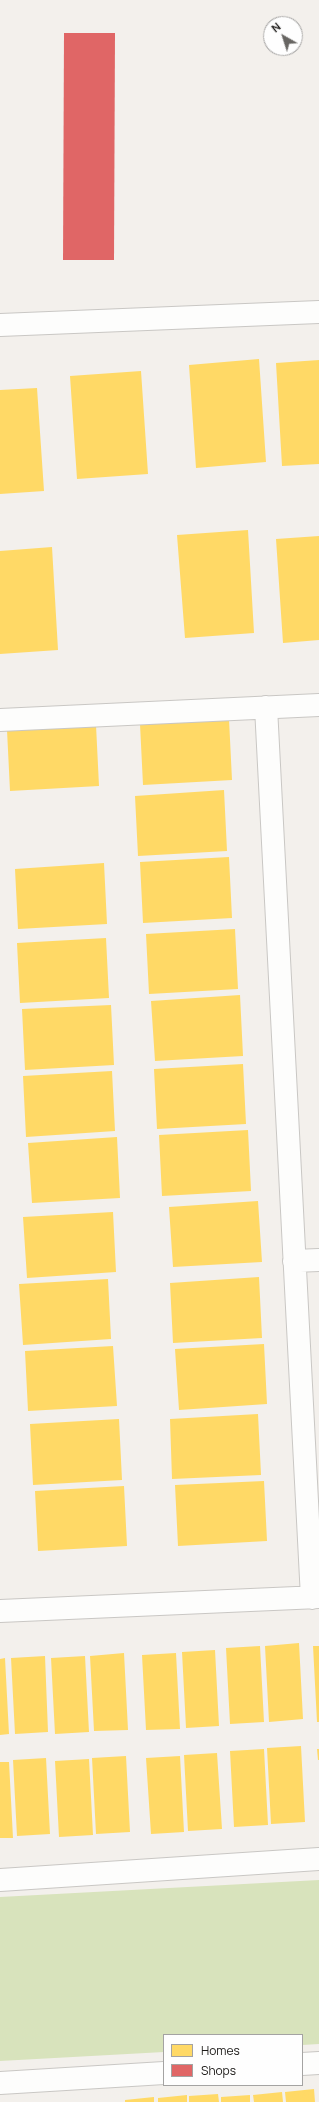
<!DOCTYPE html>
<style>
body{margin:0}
#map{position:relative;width:319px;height:2102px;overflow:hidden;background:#f3f0ec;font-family:Manrope,sans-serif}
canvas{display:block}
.legend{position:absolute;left:163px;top:2034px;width:140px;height:52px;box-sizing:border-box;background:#fefefe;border:1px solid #a4a3a2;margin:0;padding:5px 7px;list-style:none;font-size:12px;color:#1c1a18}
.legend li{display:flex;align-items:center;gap:8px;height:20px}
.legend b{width:20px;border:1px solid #a4a3a2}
.north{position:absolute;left:263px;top:16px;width:40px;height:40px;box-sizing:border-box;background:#fefefe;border:1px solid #a4a3a2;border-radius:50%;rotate:321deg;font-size:11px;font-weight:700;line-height:16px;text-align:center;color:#1c1a18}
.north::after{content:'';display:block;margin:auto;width:14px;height:18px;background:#676562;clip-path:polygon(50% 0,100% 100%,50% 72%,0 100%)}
</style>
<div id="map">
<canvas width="319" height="2102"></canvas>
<ul class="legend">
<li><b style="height:11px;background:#ffd966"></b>Homes</li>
<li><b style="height:11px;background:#e06666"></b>Shops</li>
</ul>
<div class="north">N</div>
</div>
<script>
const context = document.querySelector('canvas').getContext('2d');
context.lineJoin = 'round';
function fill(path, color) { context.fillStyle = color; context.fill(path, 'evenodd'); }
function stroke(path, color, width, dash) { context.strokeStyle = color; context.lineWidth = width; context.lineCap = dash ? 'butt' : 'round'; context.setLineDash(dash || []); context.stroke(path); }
const green = new Path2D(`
 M319 1880V2044L302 2045V2035H164V2052L0 2061V1897Z`);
const homes = new Path2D(`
 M259 359 266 462 196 468 189 365Z
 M319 360V464L282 466 276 363Z
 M141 371 148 474 77 479 70 376Z
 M37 388 44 491 0 494V390Z
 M248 530 254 633 185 638 177 535Z
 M319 536V640L283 643 276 539Z
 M52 547 58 650 0 654V551Z
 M229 719 232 780 143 785 140 724Z
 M96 725 99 786 10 791 7 730Z
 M224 790 227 851 138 856 135 796Z
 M229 857 232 918 143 923 140 862Z
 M104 863 107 924 18 929 15 869Z
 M235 929 238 989 149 994 146 934Z
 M106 938 109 998 20 1003 17 943Z
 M240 995 243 1056 155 1061 151 1001Z
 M111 1005 114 1065 25 1070 22 1009Z
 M243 1064 246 1124 157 1129 154 1069Z
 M112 1071 115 1131 26 1137 23 1076Z
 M248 1130 251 1191 162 1196 159 1135Z
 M117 1137 120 1198 32 1203 28 1143Z
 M258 1201 262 1262 173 1267 169 1207Z
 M113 1212 116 1272 27 1278 23 1217Z
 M259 1277 262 1338 173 1343 170 1283Z
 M108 1279 111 1339 23 1345 19 1284Z
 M264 1344 267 1404 179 1410 175 1349Z
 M113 1346 117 1406 28 1411 25 1351Z
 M258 1414 261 1475 172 1479 170 1419Z
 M119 1419 122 1480 33 1485 30 1424Z
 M264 1481 267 1541 178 1546 175 1485Z
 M124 1486 127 1546 38 1551 35 1491Z
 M299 1643 303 1719 269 1722 265 1646Z
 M260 1646 264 1722 230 1724 226 1648Z
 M313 1646H319V1722H317Z
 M215 1650 219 1726 186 1728 182 1652Z
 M124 1653 128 1730 94 1731 90 1656Z
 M176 1653 180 1729 146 1730 142 1655Z
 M45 1656 48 1732 15 1734 11 1658Z
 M85 1656 89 1732 55 1734 51 1658Z
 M5 1658 9 1734 0 1735V1659Z
 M301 1746 305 1822 271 1824 267 1748Z
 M264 1749 268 1825 234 1827 230 1751Z
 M317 1749H319V1760H318Z
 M217 1753 222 1829 188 1831 184 1755Z
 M126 1756 130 1832 96 1834 92 1758Z
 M180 1756 184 1832 151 1834 146 1758Z
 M46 1758 50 1834 17 1836 13 1760Z
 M89 1759 93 1835 59 1837 55 1761Z
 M0 1762H9L13 1838H0Z
 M314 2089 315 2102H286L285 2092Z
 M282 2092 283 2102H254L253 2095Z
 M218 2094 219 2102H189V2096Z
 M187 2095V2102H158V2098Z
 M250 2095V2102H221V2097Z
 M154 2097V2102H125V2100Z`);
const shops = new Path2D(`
 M64 33H115L114 260H63Z`);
const minor = new Path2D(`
 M0 325 319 312
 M266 707 312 1598
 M0 720 319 705
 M294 1261 319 1260
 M0 1611 319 1597
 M0 1880 319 1859
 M302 2064 319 2063
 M0 2083 164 2073`);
fill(green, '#d8e3bc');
fill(homes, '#ffd966');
fill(shops, '#e06666');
stroke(minor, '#c9c7c4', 24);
stroke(minor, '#fdfdfc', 22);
</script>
